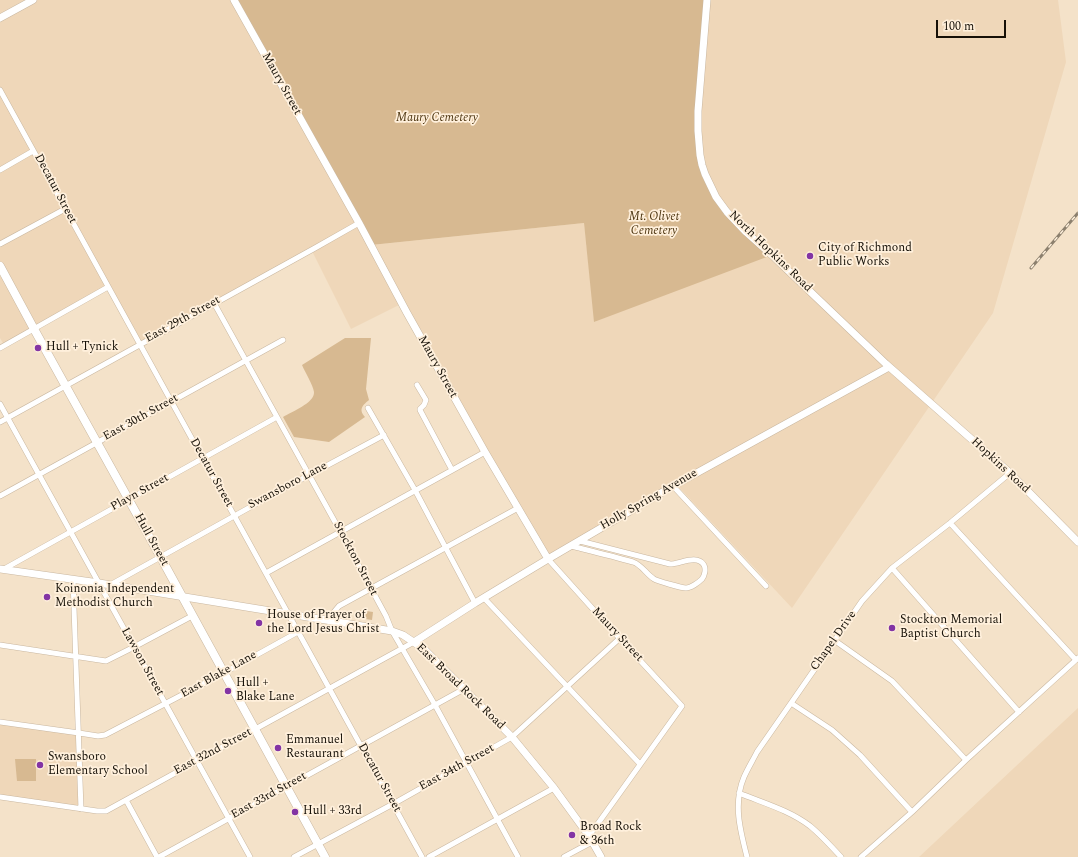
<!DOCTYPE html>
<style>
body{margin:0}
#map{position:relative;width:1078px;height:857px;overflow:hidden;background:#f4e2c9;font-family:Spectral,serif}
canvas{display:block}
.scale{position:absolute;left:936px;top:20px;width:70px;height:18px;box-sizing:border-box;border:2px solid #161007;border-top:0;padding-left:5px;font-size:12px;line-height:14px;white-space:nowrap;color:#161007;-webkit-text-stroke:3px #fff0dc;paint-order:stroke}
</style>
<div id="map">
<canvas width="1078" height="857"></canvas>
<div class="scale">100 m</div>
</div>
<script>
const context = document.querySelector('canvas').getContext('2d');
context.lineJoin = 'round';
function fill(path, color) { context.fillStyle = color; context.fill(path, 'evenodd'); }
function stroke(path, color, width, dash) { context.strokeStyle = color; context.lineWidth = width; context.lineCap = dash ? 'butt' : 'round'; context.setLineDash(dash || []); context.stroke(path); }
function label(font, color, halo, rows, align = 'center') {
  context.font = font + ' Spectral,serif'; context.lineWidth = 3.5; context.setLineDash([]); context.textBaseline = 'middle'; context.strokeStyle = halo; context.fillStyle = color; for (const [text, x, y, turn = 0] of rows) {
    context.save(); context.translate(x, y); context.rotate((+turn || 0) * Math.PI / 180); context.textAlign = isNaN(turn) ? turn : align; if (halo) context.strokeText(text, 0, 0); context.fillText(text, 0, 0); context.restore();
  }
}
const built = new Path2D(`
 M0 0H235L371 245 584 223 595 322 715 194 707 173 698 129 704 0H1058L1066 62 993 313 792 608 676 484 549 560 403 303 351 329 311 249 140 344 109 288 4 345 0 338V277L4 274 0 267Z
 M1078 708V857H919Z
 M0 722 79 733 82 809 0 797Z`);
const green = new Path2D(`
 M235 0H704L698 105 701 151 715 194 772 255 594 322 584 223 371 245Z
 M345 338H371L366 389 369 400C363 405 358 409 365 417L329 442 294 437 283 417C291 412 315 403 314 392 313 385 305 372 302 365Z
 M360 610 373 612 372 620 359 618Z
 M15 759H36V781H17Z`);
const street = new Path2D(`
 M0 90C139 346 282 600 422 857
 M0 170 33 151
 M0 244 65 209
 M214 303 340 531 386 616 392 631 435 705 518 857
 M0 348 108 287
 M417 385 426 400 424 405 420 409V410L452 470
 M0 404 250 857
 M368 408 415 490 475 603
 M0 422 315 248 359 223
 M673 486 766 586
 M0 496 283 340
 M950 523 1076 660
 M571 546C591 551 612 556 633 562 642 565 646 574 654 579 657 581 682 588 686 588 691 588 699 582 702 579 705 575 706 569 704 565 697 554 680 564 670 564L580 541
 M548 559 601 618 682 706 589 836
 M892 568 1019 712
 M4 569 277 417
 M266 573 485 452
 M73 579 81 809
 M110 585 272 495 384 435
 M484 598 640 764
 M332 621 334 612 339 606 518 508
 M834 640 892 681 966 760
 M0 645 106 661 134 647 192 616
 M791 703 832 730 860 755 912 812
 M0 722 79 733 98 736 105 735 224 673 298 632
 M739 793C763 803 789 810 810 826 821 835 831 846 841 857
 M0 797 97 811H106L414 642
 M126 800 157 857
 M159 857 464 689
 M294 857 393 804 512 737 620 638
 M429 857 554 788
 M564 857 592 842
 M747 857C740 830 733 803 744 777 748 768 753 760 757 752L862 601 892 568 950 523 1010 473
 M861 857 912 812 966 760 1078 658`);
const secondary = new Path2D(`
 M234 0 359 223 407 313 485 452 548 559
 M707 0 698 111V131L700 155 702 165 705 174 716 197 727 212 746 232 774 257 886 364 1010 473 1078 542
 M0 18 33 0
 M0 569 99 583 332 621 392 631 403 635 424 649 512 737 554 788 589 836 601 857
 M414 642 475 603 548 559 673 486 889 367`);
const primary = new Path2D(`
 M0 266 34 329 160 556 325 857`);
const rail = new Path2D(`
 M1031 268 1078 213`);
const markers = [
 [810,256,4,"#8334a4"],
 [38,348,4,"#8334a4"],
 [47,597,4,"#8334a4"],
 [259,623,4,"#8334a4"],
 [892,628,4,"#8334a4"],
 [228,691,4,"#8334a4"],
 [278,748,4,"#8334a4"],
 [40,765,4,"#8334a4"],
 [295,812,4,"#8334a4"],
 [572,835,4,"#8334a4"]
];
const streetNames = [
 ["Maury Street",281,84,61],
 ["Decatur Street",55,189,62],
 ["North Hopkins Road",770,252,44],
 ["East 29th Street",183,320,-29],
 ["Maury Street",437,367,61],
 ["East 30th Street",141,418,-29],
 ["Hopkins Road",1000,466,43],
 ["Decatur Street",211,473,61],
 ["Swansboro Lane",288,486,-28],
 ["Playn Street",140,493,-29],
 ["Holly Spring Avenue",649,500,-30],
 ["Hull Street",151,540,61],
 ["Stockton Street",355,559,62],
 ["Maury Street",617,635,47],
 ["Chapel Drive",834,641,-55],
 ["Lawson Street",142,662,61],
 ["East Blake Lane",219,675,-29],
 ["East Broad Rock Road",460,687,44],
 ["East 32nd Street",213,752,-28],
 ["East 34th Street",457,768,-29],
 ["Decatur Street",379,778,61],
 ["East 33rd Street",269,796,-29]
];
const parkNames = [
 ["Maury Cemetery",437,119],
 ["Mt. Olivet",654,218],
 ["Cemetery",654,232]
];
const poiNames = [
 ["City of Richmond",818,249],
 ["Public Works",818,263],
 ["Hull + Tynick",46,348],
 ["Koinonia Independent",55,590],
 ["Methodist Church",55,604],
 ["House of Prayer of",267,616],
 ["the Lord Jesus Christ",267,630],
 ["Stockton Memorial",900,621],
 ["Baptist Church",900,635],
 ["Hull +",236,684],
 ["Blake Lane",236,698],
 ["Emmanuel",286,741],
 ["Restaurant",286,755],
 ["Swansboro",48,758],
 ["Elementary School",48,772],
 ["Hull + 33rd",303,812],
 ["Broad Rock",580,828],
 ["& 36th",580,842]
];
fill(built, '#efd7b9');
fill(green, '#d7b991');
stroke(street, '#c9b7a0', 6);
stroke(secondary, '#c9b7a0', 8);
stroke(primary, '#c9b7a0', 9);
stroke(street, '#fff', 5);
stroke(secondary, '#fff', 7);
stroke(primary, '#fff', 8);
stroke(rail, '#8c806e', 3);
stroke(rail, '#fff0dc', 1.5, [4.5]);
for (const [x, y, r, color] of markers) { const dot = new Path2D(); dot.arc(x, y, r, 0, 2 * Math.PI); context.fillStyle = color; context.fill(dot); stroke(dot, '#fff0dc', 1.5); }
label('12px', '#161007', '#fff0dc', streetNames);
label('italic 12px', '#4d3510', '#fff0dc', parkNames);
label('12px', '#161007', '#fff0dc', poiNames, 'left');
</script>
